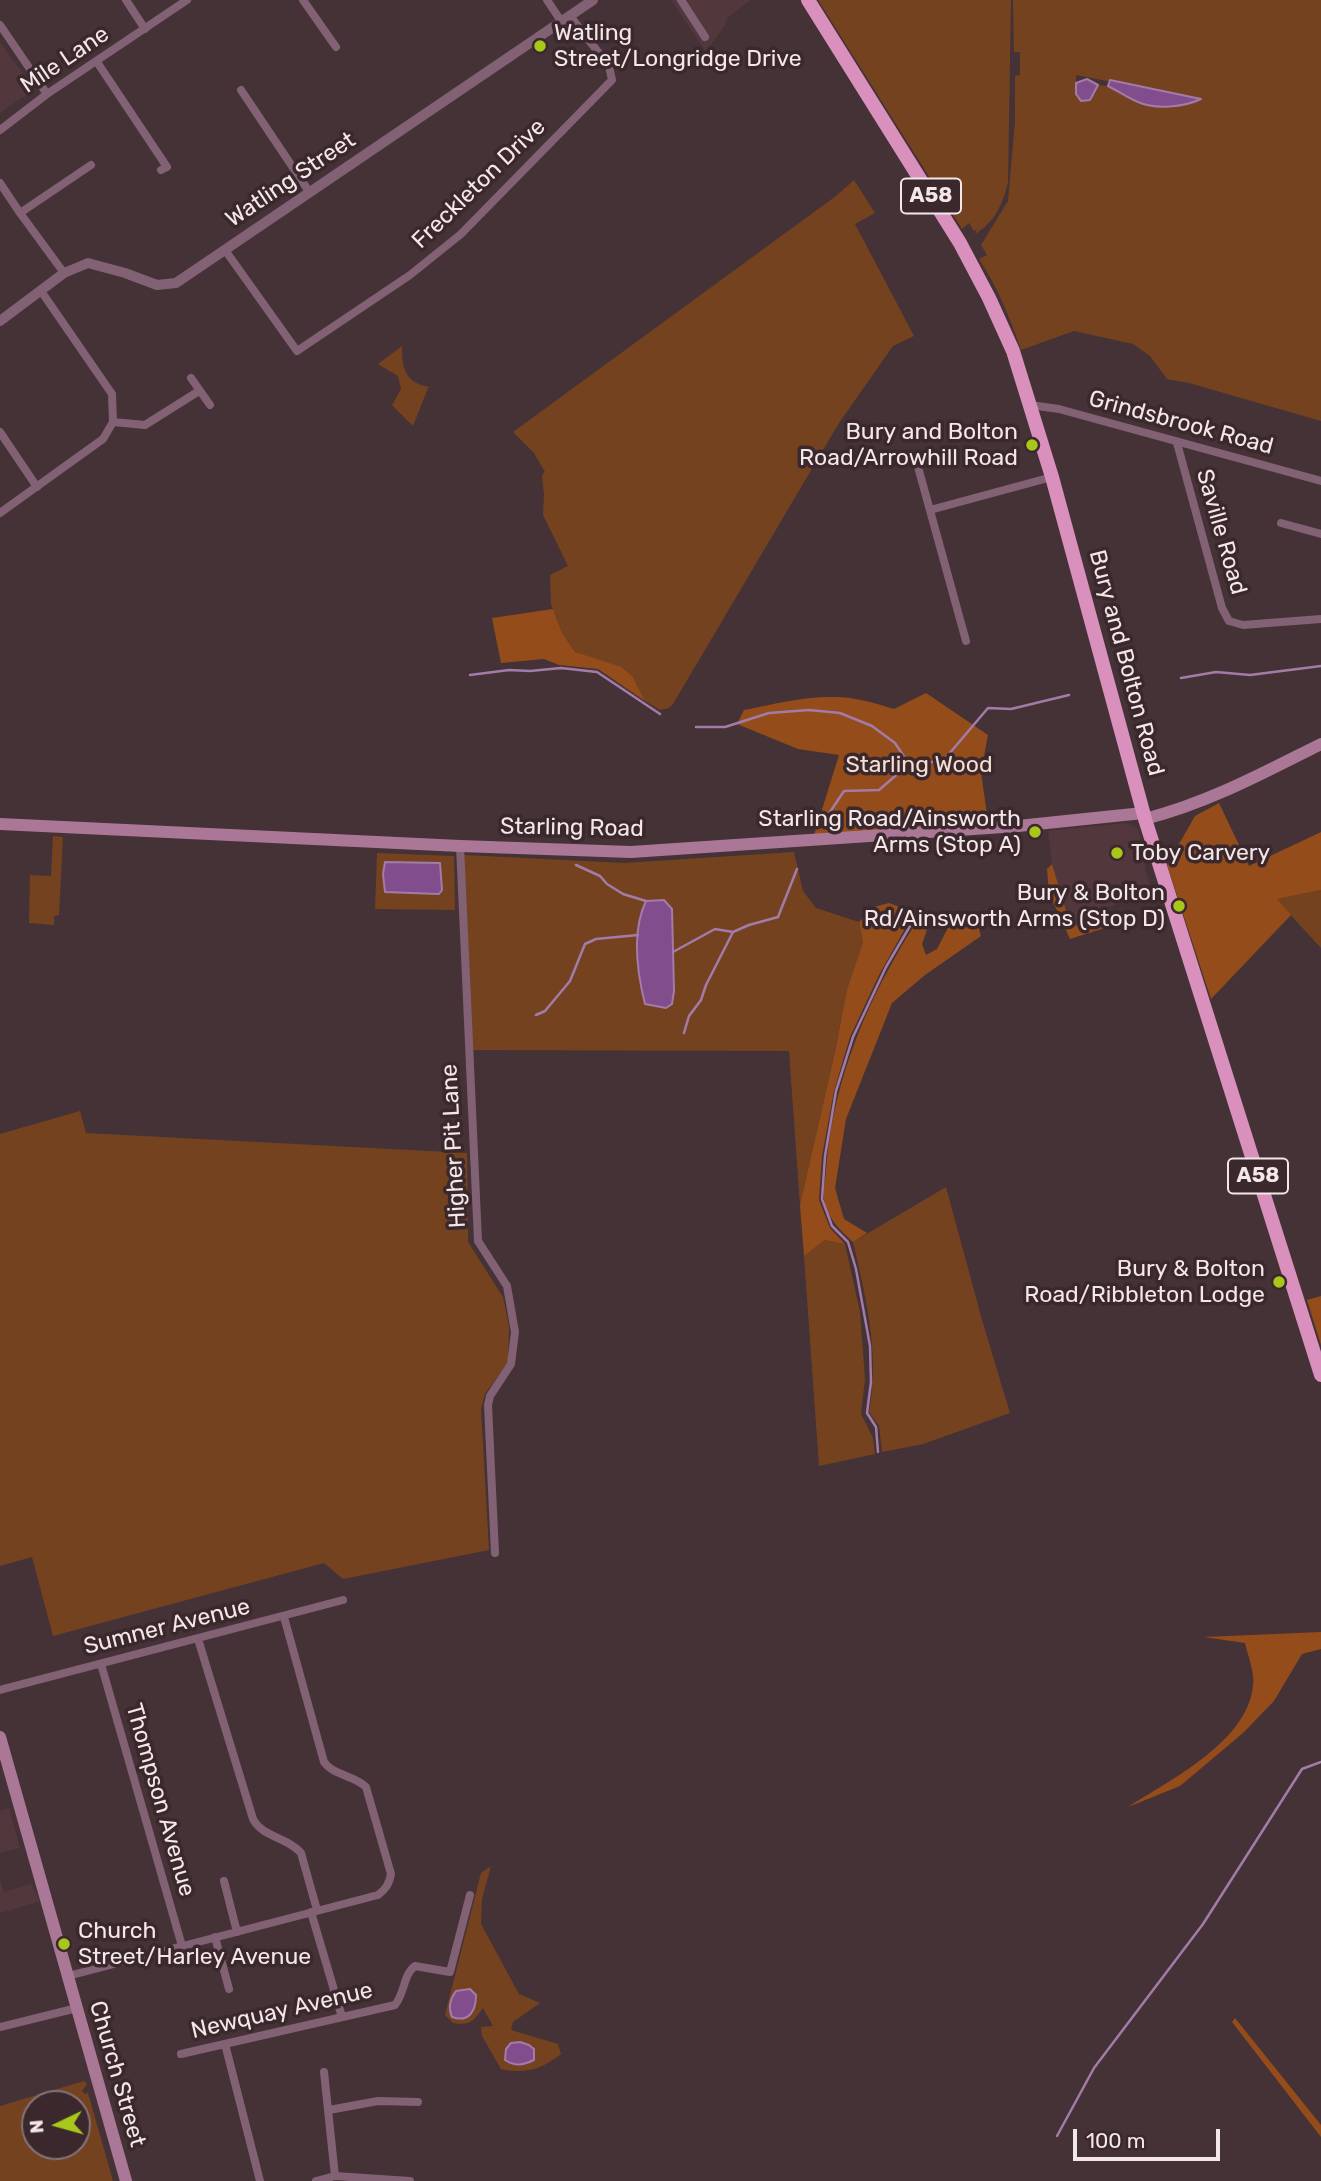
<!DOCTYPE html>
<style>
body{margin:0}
#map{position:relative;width:1321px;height:2181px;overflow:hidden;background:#443236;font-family:Rubik,sans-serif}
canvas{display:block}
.north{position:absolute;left:21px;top:2090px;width:70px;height:70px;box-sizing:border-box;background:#3a282c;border:2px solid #847478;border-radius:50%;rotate:265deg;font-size:19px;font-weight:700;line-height:28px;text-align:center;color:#f3e7e9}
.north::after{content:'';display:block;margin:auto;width:24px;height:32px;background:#a9c71a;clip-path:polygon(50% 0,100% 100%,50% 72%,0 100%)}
.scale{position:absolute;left:1073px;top:2129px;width:147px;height:32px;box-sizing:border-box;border:4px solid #f3e7e9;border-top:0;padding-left:9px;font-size:21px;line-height:24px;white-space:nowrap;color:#f3e7e9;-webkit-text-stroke:5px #3a282c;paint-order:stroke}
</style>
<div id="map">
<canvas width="1321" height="2181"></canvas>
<div class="north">N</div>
<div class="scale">100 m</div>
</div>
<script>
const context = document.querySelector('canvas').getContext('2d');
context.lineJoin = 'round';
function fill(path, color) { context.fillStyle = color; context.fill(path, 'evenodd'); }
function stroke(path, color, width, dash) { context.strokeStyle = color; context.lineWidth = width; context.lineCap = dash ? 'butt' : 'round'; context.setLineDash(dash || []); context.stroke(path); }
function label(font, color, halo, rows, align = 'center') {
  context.font = font + ' Rubik,sans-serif'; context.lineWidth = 7; context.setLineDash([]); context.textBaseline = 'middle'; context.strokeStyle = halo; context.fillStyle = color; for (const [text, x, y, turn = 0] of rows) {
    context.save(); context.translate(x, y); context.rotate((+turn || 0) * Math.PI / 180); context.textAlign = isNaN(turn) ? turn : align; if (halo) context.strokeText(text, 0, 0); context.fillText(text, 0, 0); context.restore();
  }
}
const built = new Path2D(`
 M671 0H751L727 18 725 25 706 52Z
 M0 42 29 82 26 95 0 113Z
 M1127 823 1138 829 1146 857 1145 868 1152 893 1102 909 1105 916 1071 927 1052 864 1048 831Z
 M9 1808 20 1848 0 1853V1811Z
 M0 1880 4 1892 31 1884 40 1901 0 1913Z`);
const green = new Path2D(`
 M818 0H1011L1008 183C1002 205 995 222 975 234L977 229 974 231 969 223 962 229Z
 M1013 0H1321V421L1189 383 1167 379 1150 356 1133 344 1074 331 1021 350C1010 318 998 288 979 259L987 255 981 245 1008 201 1015 121V76L1020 75V52H1014ZM1076 75 1199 99 1169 107 1142 103 1108 86 1098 85 1076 94Z
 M854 180 875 213 855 224 914 336 893 346 839 423 673 704 669 708 660 710 645 701 633 677 575 652 562 633 551 604 550 575 568 566 543 515 544 495 542 475 545 472 534 453 513 432 836 196Z
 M402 346C402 369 405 383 430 387L428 388 413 426 392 405 401 389 398 376 378 364Z
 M53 836 63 837 59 915 54 916V925L29 923 30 875 51 876Z
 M794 852 803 891 816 908 859 922 863 942 847 989 836 1047 800 1205 789 1051 472 1050 464 855 624 863Z
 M377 853 454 856 455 910 375 909Z
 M1321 890V948L1276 899Z
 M80 1111 86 1133 467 1153 468 1242 503 1297 509 1326 508 1362 485 1394 481 1409 489 1550 343 1579 324 1563 53 1636 32 1557 0 1566V1134Z
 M946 1187 982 1320 1010 1413 923 1444 882 1452 879 1426 869 1412C880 1354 866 1298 853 1242Z
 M825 1240 845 1244 860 1312 865 1379 861 1414 873 1438 875 1454 819 1466 804 1256Z
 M491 1866 482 1899 481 1924 519 1994 540 2003 513 2022 511 2030 558 2044 561 2054C541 2070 525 2074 501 2069L482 2036 481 2027 493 2026 483 2008C473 2021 471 2026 453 2023L445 2015 481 1873Z
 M84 2081 87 2084 82 2091 85 2094 88 2093 113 2181H0V2106ZM35 2104H77V2146H35Z`);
const forest = new Path2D(`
 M553 609 562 633 575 652 621 667 633 677 645 701 598 669 559 665 544 659 501 663 492 618Z
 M926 693 988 735 981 772 988 822 814 835 839 755 798 749 737 724 744 710C774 704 804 696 835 697 855 697 874 703 894 709Z
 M1219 803 1249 866 1321 832V890L1277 899 1291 915 1211 999 1167 865 1195 816Z
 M1052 864 1071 927 1105 916 1108 927 1070 939 1049 893 1047 869Z
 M889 903 905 909 911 918 879 975 850 1037 834 1091 822 1156 819 1200 830 1228 845 1244 825 1240 804 1256 800 1205 836 1047 847 989 863 942 859 922 874 907Z
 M926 912 928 927 922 944 926 955 937 949 953 918 977 922 981 936 925 975 892 1003 846 1119 835 1188 844 1219 867 1233 853 1242C840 1230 827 1218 824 1199 823 1191 825 1180 826 1172 831 1095 858 1022 896 956 905 940 913 925 926 912Z
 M1321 1296V1345L1307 1300Z
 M1321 1632V1649L1302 1654 1274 1701 1243 1733 1180 1786 1128 1807C1170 1780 1247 1742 1253 1686 1255 1673 1248 1656 1245 1643L1204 1637Z
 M1235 2018 1321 2125V2137L1232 2022Z`);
const water = new Path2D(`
 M1087 79 1098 85 1090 100 1081 101 1076 94V83Z
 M1110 80 1201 99C1184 107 1156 110 1138 102 1128 98 1118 91 1108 86Z
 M385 862 440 863 442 890 439 894 385 892 383 874Z
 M664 900 672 909 674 991 672 1004 666 1008 645 1004C637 972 631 932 646 901Z
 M470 1989 476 1995C476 2011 469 2023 452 2017 448 2008 450 1999 456 1991Z
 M520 2042 529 2045 534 2049V2060C523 2065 516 2067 505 2060L506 2049 511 2043Z`);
const stream = new Path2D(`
 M470 675 509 670 530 671 561 668 597 672 660 714
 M1181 678 1216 672 1250 675 1321 666
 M696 727H725L769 713 809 710 840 713 872 726 895 743 909 764
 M824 821 844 791 879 790 909 764 943 761 988 708 1011 709 1069 695
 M576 865 600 876 607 884 623 894 646 901
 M673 952 715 929 733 932
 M536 1015 545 1011 570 981 585 944 596 939 638 935
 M684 1033 689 1016 701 1000 706 985 733 932 749 925 778 917 797 869
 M878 1452 876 1427 867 1413 871 1382 870 1346 856 1269 848 1242 832 1226 822 1199 825 1156 836 1091 853 1037 886 967 913 921
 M1057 2136 1094 2068 1203 1924 1302 1769 1321 1762`);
const minor = new Path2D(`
 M126 0 145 29
 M303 0 336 47
 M547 0 561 21
 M681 0 705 37
 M0 25 47 94
 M97 62 167 167 161 170
 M241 90 310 193
 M0 130 47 94 187 0
 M0 183 20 213 64 273
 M20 213 91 165
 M225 250 297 351 410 275 461 234 612 80 609 66 570 16
 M191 378 210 405
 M1030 405 1059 409 1321 481
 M113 422 145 425 199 391
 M0 432 37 487
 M1177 443 1222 608 1229 621 1243 625 1321 619
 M915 456 966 641
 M930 510 1052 477
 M0 513 103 439 113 422 112 394 41 291
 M1281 523 1321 534
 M460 846 478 1241 507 1286 515 1332 511 1364 490 1396 488 1405 495 1553
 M198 1639 253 1819C262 1837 289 1838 301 1853L317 1910
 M101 1664 182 1946
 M0 1690 343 1600
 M224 1881 237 1932
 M311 1912 342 2017
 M215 1937 229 1989
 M68 1976 378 1895C386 1889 389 1884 391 1874L366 1787C354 1775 334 1776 324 1762L284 1617
 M0 2027 77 2008
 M225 2044 260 2181
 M181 2054 395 2005C405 1993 403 1975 415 1966L450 1972 470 1895
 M324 2072 335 2176
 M329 2110 378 2101 418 2102
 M316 2181 335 2176 410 2181`);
const tertiary = new Path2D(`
 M0 321 64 273 88 263 125 273 157 285 176 283 593 0`);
const secondary = new Path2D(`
 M1145 819C1208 803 1263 773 1321 744
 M0 824 460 846 631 852 1018 826 1143 813
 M0 1737 126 2181`);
const trunk = new Path2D(`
 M808 0 960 243 989 298 1013 351 1052 477 1145 819 1321 1375`);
const markers = [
 [540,46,7,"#a9c71a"],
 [1032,445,7,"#a9c71a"],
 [1035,832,7,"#a9c71a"],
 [1117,853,7,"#a9c71a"],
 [1179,906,7,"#a9c71a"],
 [1279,1282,7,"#a9c71a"],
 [64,1944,7,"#a9c71a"]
];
const shields = [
 [931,196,60],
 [1258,1176,60]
];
const shieldNames = [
 ["A58",931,196],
 ["A58",1258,1176]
];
const poiNames = [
 ["Watling",554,33,"left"],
 ["Street/Longridge Drive",554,59,"left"],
 ["Bury and Bolton",1018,432],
 ["Road/Arrowhill Road",1018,458],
 ["Starling Road/Ainsworth",1021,819],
 ["Arms (Stop A)",1021,845],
 ["Toby Carvery",1131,853,"left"],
 ["Bury & Bolton",1165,893],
 ["Rd/Ainsworth Arms (Stop D)",1165,919],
 ["Bury & Bolton",1265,1269],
 ["Road/Ribbleton Lodge",1265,1295],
 ["Church",78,1931,"left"],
 ["Street/Harley Avenue",78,1957,"left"]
];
const streetNames = [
 ["Mile Lane",65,60,-34],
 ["Watling Street",291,180,-34],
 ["Freckleton Drive",479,184,-44],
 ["Grindsbrook Road",1181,423,15],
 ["Saville Road",1221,532,74],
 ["Bury and Bolton Road",1126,663,75],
 ["Starling Road",572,828,1],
 ["Higher Pit Lane",454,1146,-93],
 ["Sumner Avenue",167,1627,-14],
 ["Thompson Avenue",160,1800,74],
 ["Newquay Avenue",282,2011,-13],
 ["Church Street",117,2074,74]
];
const parkNames = [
 ["Starling Wood",919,765]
];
fill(built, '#52383d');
fill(green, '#754220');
fill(forest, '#944d1a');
fill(water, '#814d8d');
stroke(water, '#a37ba9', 2);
stroke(stream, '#a37ba9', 2.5);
stroke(minor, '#826175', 8);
stroke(tertiary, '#826175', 10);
stroke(secondary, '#ab7796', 12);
stroke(trunk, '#d990bc', 14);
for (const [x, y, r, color] of markers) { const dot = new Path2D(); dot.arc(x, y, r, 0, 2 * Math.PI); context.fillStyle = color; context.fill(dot); stroke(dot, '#3a282c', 2.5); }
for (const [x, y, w] of shields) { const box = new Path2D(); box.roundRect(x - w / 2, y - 17.5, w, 35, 5); context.fillStyle = '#3a282c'; context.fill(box); stroke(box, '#f3e7e9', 2); }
label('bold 21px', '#f3e7e9', null, shieldNames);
label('23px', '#f3e7e9', '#3a282c', poiNames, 'right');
label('23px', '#f3e7e9', '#3a282c', streetNames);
label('23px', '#f4dfd3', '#3a282c', parkNames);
</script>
